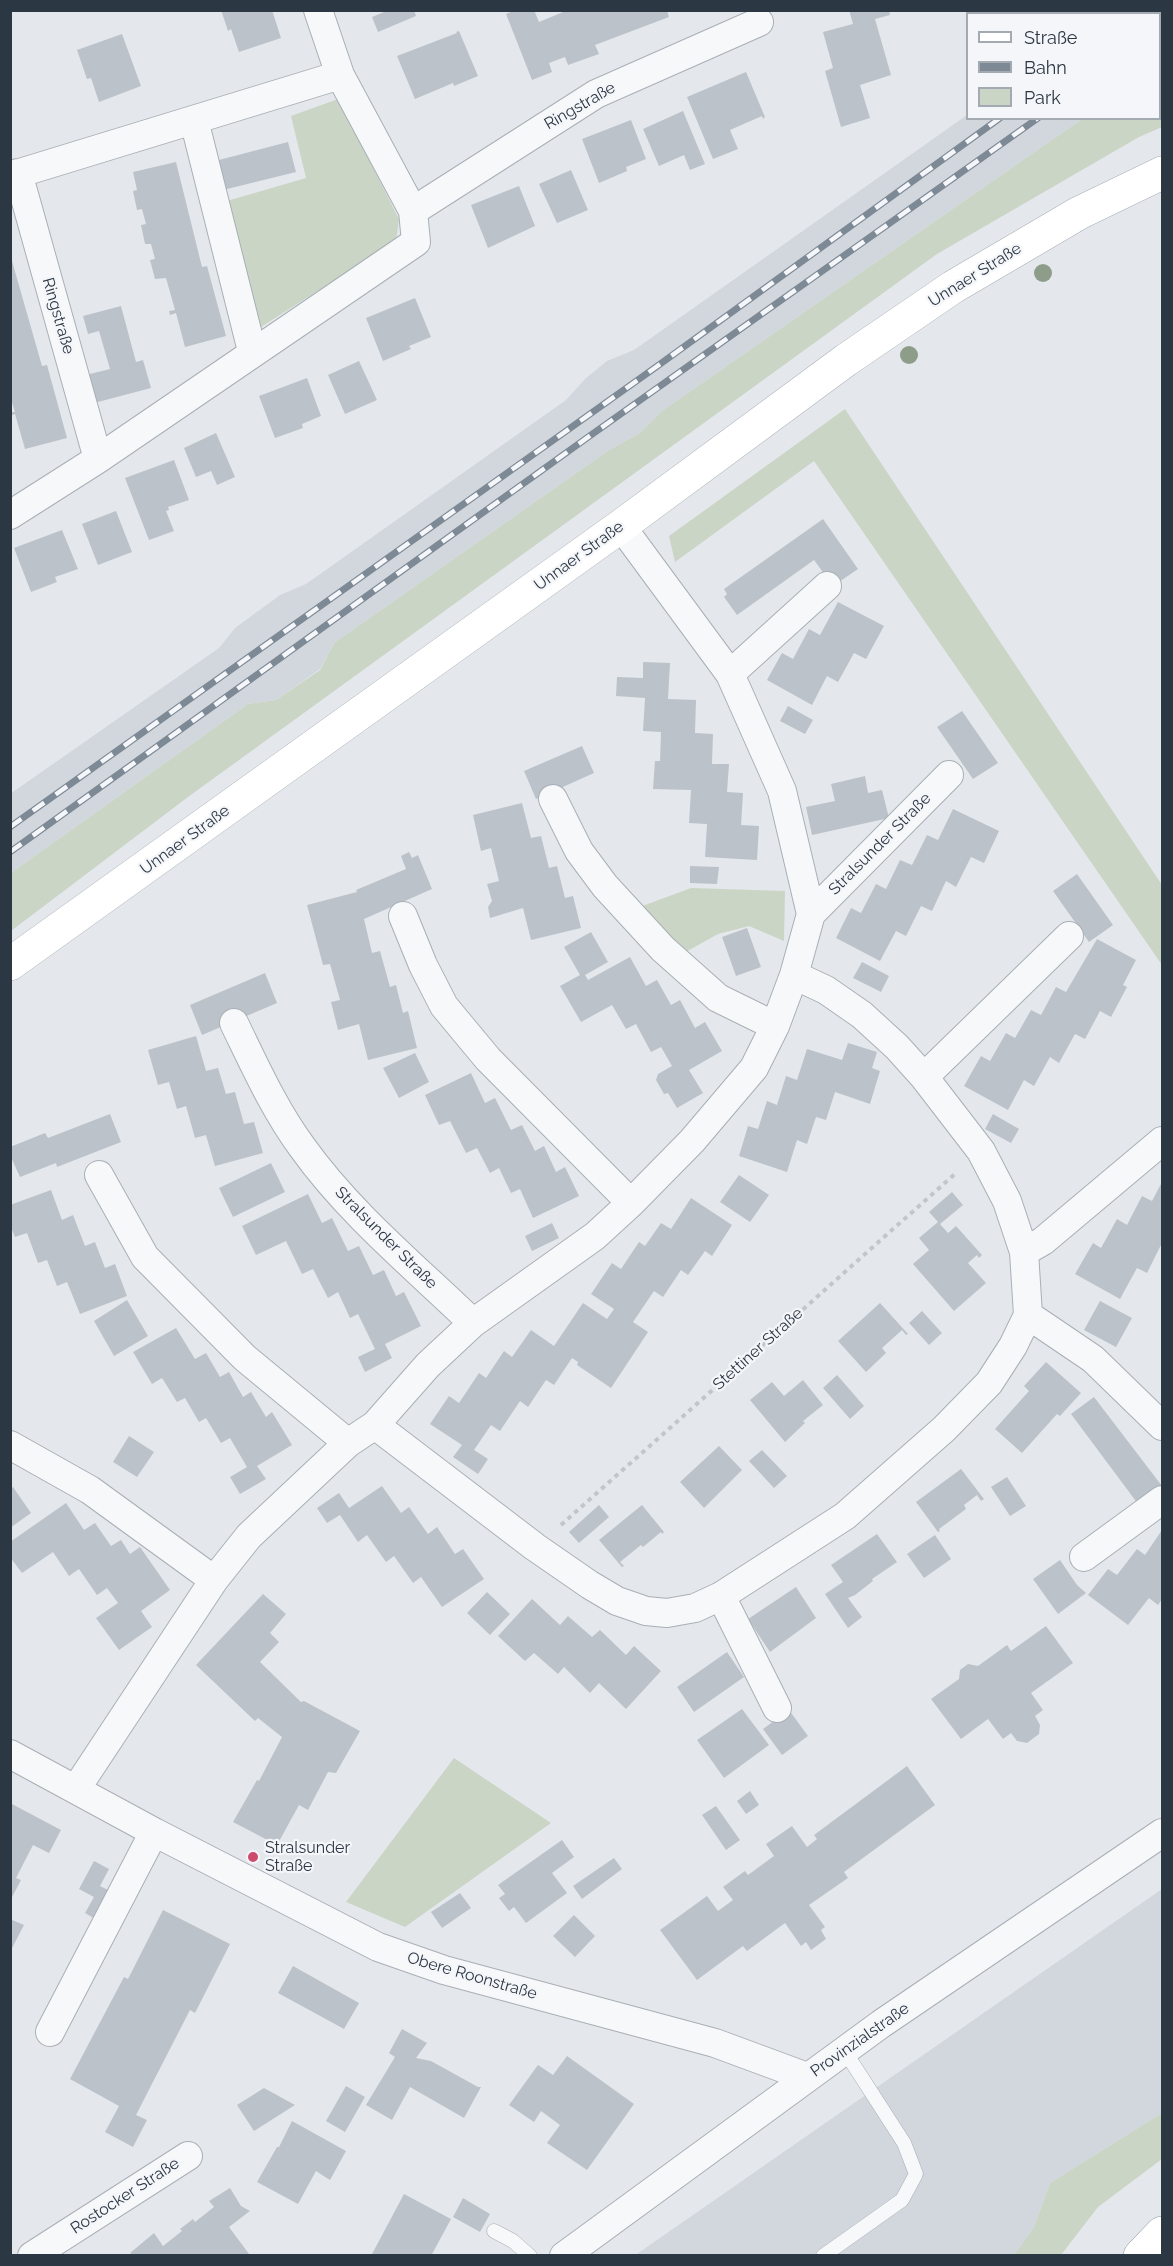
<!DOCTYPE html>
<meta charset="utf-8">
<style>
body{margin:0}
#map{position:relative;width:1173px;height:2266px;overflow:hidden;background:#e4e8ec;font-family:Raleway,sans-serif}
canvas{display:block}
.frame{position:absolute;inset:0;border:12px solid #2c3744;pointer-events:none}
.legend{position:absolute;left:966px;top:12px;width:195px;height:108px;box-sizing:border-box;background:#f4f6f9;border:2px solid #a4aab1;margin:0;padding:8px 10px;list-style:none;font-size:18px;color:#2c3744}
.legend li{display:flex;align-items:center;gap:12px;height:30px}
.legend b{width:30px;border:2px solid #a4aab1}
</style>
<div id="map">
<canvas width="1173" height="2266"></canvas>
<div class="frame"></div>
<ul class="legend">
<li><b style="height:8px;background:#fff"></b>Straße</li>
<li><b style="height:8px;background:#7d8995"></b>Bahn</li>
<li><b style="height:16px;background:#cbd5c5"></b>Park</li>
</ul>
</div>
<script>
const context = document.querySelector('canvas').getContext('2d');
context.lineJoin = 'round';
function fill(path, color) { context.fillStyle = color; context.fill(path, 'evenodd'); }
function stroke(path, color, width, dash) { context.strokeStyle = color; context.lineWidth = width; context.lineCap = dash ? 'butt' : 'round'; context.setLineDash(dash || []); context.stroke(path); }
function label(font, color, halo, rows, align = 'center') {
  context.font = font + ' Raleway,sans-serif'; context.lineWidth = 4.5; context.setLineDash([]); context.textBaseline = 'middle'; context.strokeStyle = halo; context.fillStyle = color; for (const [text, x, y, turn = 0] of rows) {
    context.save(); context.translate(x, y); context.rotate((+turn || 0) * Math.PI / 180); context.textAlign = isNaN(turn) ? turn : align; if (halo) context.strokeText(text, 0, 0); context.fillText(text, 0, 0); context.restore();
  }
}
const built = new Path2D(`
 M1115 11H1162V63L1160 65V14H1111Z
 M967 115 968 118 1082 119 662 411 640 433 609 450 334 643 320 669 276 700 248 704 11 873 10 794 219 648 235 628 280 595 306 584 566 400 586 378 607 361 634 350Z
 M1162 1889V2113L1050 2183 1034 2227 1014 2255 634 2256Z`);
const green = new Path2D(`
 M1162 63V127L1139 137 937 254 188 797 11 931V873L248 704 276 700 320 670 334 643 609 450 640 433 662 411 1082 119 1160 118V65Z
 M338 99 399 219 396 241 261 327 227 201 306 178 291 116Z
 M845 409 1162 885V965L814 461 675 562 669 536Z
 M691 888 785 891 784 941 749 926 718 934 684 953 637 908Z
 M454 1758 551 1823 405 1927 346 1902Z
 M1162 2113V2159L1098 2207 1061 2255H1014L1034 2227 1050 2183Z`);
const building = new Path2D(`
 M221 10H272L281 38 239 52 231 29 228 31Z
 M389 10H414L416 16 378 32 372 17Z
 M515 10H534L539 22 568 10H667L669 17 595 45 599 54 568 65 565 57 549 63 552 72 532 80 506 14Z
 M849 10H889L890 15 875 19 891 75 860 85 870 118 841 127 825 71 833 68 823 32 853 24Z
 M459 31 478 76 454 86 453 83 415 99 397 56 457 33 456 32Z
 M122 34 141 86 99 102 91 78 87 79 77 50Z
 M746 72 765 117 763 119 762 116 730 130 738 149 713 159 687 97Z
 M683 111 705 164 690 170 684 155 659 166 643 129Z
 M631 120 646 159 626 167 627 171 599 183 582 139Z
 M288 142 296 172 223 190 215 161Z
 M176 162 202 267 207 266 226 336 185 347 176 313 170 315 169 311 175 310 166 278 155 279 150 260 155 259 151 244H145L141 225 146 224 142 209 137 210 133 191 137 190 133 172Z
 M571 170 588 210 557 223 539 184Z
 M519 186 535 226 488 248 471 205Z
 M10 254 42 366 47 365 67 438 25 449 15 414 10 416V412H15L10 396Z
 M415 298 431 337 409 346 411 349 383 361 366 318Z
 M121 306 136 362 143 360 151 388 94 403 86 375 110 369 99 331 88 334 83 316Z
 M359 361 377 400 345 414 328 375Z
 M307 378 321 416 302 424 303 428 275 438 259 396Z
 M216 433 235 477 217 485 211 471 196 477 184 448Z
 M174 460 189 500 168 507 169 510 166 511 174 531 149 540 125 478Z
 M116 511 132 552 98 565 82 524Z
 M823 519 858 569 833 586 814 560 737 615 724 597 727 594 724 589Z
 M62 530 78 569 55 577 57 582 31 592 14 548Z
 M838 602 884 626 866 659 854 653 838 682 827 676 812 705 767 680 782 653 793 659 809 629 820 635Z
 M643 662 670 663 668 699 696 700 695 733 713 734 712 764H729L727 792 743 793 741 825 759 826 757 860 705 857 707 824 689 823 691 790 653 789 655 761H660L661 732 643 731 645 698 616 696 617 677 643 678Z
 M788 706 813 720 805 734 780 721Z
 M962 711 998 763 973 779 937 727Z
 M582 746 594 773 536 799 524 771Z
 M865 776 868 793 882 790 889 818 812 835 806 807 835 801 831 784Z
 M522 803 531 838 541 836 549 868 557 866 565 898 573 896 581 928 531 940 523 908 490 918 488 907 492 901 487 884 499 881 491 848 481 851 473 815Z
 M953 809 999 831 984 863 971 857 956 887 946 881 932 911 921 906 906 936 896 931 880 961 836 938 851 908 861 913 876 884 886 889 900 860 912 865 927 835 938 840Z
 M409 852 412 858 418 855 432 889 364 919 372 953 380 951 390 987 396 985 403 1013 408 1011 417 1048 368 1060 359 1024 338 1030 331 1002 340 1000 330 964 323 965 307 905 357 892 356 890 406 869 401 856Z
 M690 866 719 867 717 884 690 883Z
 M1077 874 1113 925 1089 942 1053 891Z
 M747 928 761 967 736 976 722 937Z
 M591 932 608 962 585 975 588 980 630 957 646 986 657 980 671 1005 680 1000 695 1028 705 1022 722 1051 689 1070 703 1093 677 1108 668 1093 664 1094 656 1080 658 1074 672 1066 661 1047 651 1052 636 1024 626 1029 612 1005 581 1022 560 986 580 975 564 947Z
 M1097 939 1136 960 1123 985 1127 987 1111 1017 1100 1011 1085 1039 1075 1034 1059 1063 1050 1057 1034 1086 1024 1080 1008 1110 964 1086 981 1056 990 1061 1006 1033 1015 1038 1031 1010 1041 1015 1056 987 1066 992Z
 M862 962 889 976 881 992 853 978Z
 M265 973 277 1003 202 1035 190 1005Z
 M196 1036 206 1071 218 1068 226 1094 235 1092 244 1124 254 1122 263 1153 215 1166 206 1135 195 1138 186 1106 177 1109 169 1082 158 1085 148 1050Z
 M848 1043 877 1052 872 1068 880 1071 870 1104 835 1092 826 1120 816 1117 807 1144 797 1140 787 1172 739 1156 748 1126 758 1129 767 1101 777 1105 786 1076 797 1080 807 1049 842 1060Z
 M415 1053 429 1082 399 1098 383 1068Z
 M471 1073 485 1103 495 1098 511 1130 522 1125 535 1151 544 1146 556 1172 565 1167 579 1196 533 1218 520 1189 511 1193 499 1168 490 1173 477 1148 466 1153 450 1121 439 1125 425 1095Z
 M110 1114 121 1142 57 1167 56 1163 20 1177 10 1155V1147L45 1133 48 1138Z
 M993 1114 1019 1129 1011 1143 985 1129Z
 M271 1163 285 1192 233 1217 219 1188Z
 M739 1175 769 1195 750 1222 720 1202Z
 M1162 1182V1243L1147 1273 1137 1268 1120 1299 1075 1274 1093 1243 1101 1248 1117 1219 1127 1225 1142 1196 1152 1201Z
 M51 1190 62 1220 73 1215 85 1246 95 1242 105 1268 115 1264 127 1296 80 1314 67 1282 57 1286 47 1260 38 1263 27 1233 15 1237 10 1225V1205Z
 M952 1192 963 1205 940 1224 948 1233 956 1226 982 1255 979 1258 977 1255 968 1263 986 1283 954 1311 913 1264 929 1250 919 1238 938 1222 929 1212Z
 M308 1194 322 1223 332 1218 348 1251 359 1246 373 1275 384 1270 396 1296 404 1292 421 1326 385 1344 392 1358 365 1372 358 1357 375 1349 358 1314 350 1318 338 1292 328 1298 313 1269 302 1274 286 1241 256 1255 242 1226Z
 M691 1198 732 1225 712 1256 705 1251 688 1275 681 1270 663 1297 654 1291 633 1322 648 1332 611 1388 577 1365 578 1362 572 1358 554 1385 546 1380 528 1407 520 1401 500 1431 491 1425 474 1450 488 1459 478 1474 453 1457 462 1445 430 1424 449 1396 459 1403 479 1373 486 1378 504 1351 512 1357 531 1330 554 1346 583 1303 607 1319 614 1309 591 1294 612 1263 621 1269 639 1242 645 1246 661 1223 671 1229Z
 M552 1223 559 1238 532 1251 525 1236Z
 M127 1300 148 1336 114 1356 94 1321Z
 M1100 1301 1132 1318 1116 1347 1084 1330Z
 M880 1303 908 1334 906 1335 902 1330 882 1348 886 1353 866 1372 838 1341Z
 M922 1311 942 1333 929 1345 909 1323Z
 M176 1328 195 1359 206 1353 220 1377 229 1372 243 1397 251 1392 266 1417 272 1412 292 1445 257 1466 266 1479 240 1494 230 1477 247 1467 230 1438 221 1443 206 1418 199 1422 185 1398 177 1402 162 1378 152 1384 133 1352Z
 M1046 1362 1081 1393 1060 1416 1057 1414 1022 1453 995 1429 1029 1391 1024 1386Z
 M837 1375 864 1406 850 1419 823 1388Z
 M803 1380 823 1405 803 1421 805 1423 785 1442 750 1400 772 1382 784 1396Z
 M1094 1397 1162 1486 1138 1504 1071 1414Z
 M129 1436 154 1452 137 1477 113 1462Z
 M719 1446 742 1470 704 1508 680 1482Z
 M762 1450 787 1476 774 1488 749 1461Z
 M961 1469 984 1499 981 1501 977 1495 964 1505 966 1509 939 1529 940 1531 938 1532 916 1502Z
 M1007 1477 1026 1506 1010 1516 991 1487Z
 M382 1486 401 1513 409 1507 428 1534 437 1527 455 1554 463 1549 484 1579 442 1607 421 1577 413 1583 394 1556 386 1562 367 1535 358 1542 340 1515 327 1523 317 1508 339 1493 349 1508Z
 M13 1487 31 1513 10 1528V1489Z
 M66 1503 84 1530 95 1523 111 1546 121 1540 130 1554 140 1547 170 1590 141 1611 152 1627 119 1650 96 1618 118 1603 107 1588 97 1595 79 1569 69 1576 53 1552 22 1573 10 1557V1542Z
 M599 1505 609 1517 579 1543 569 1532Z
 M642 1505 664 1532 662 1534 661 1532 643 1547 641 1545 620 1562 624 1566 622 1567 599 1540Z
 M1162 1530V1599L1158 1605 1149 1598 1128 1625 1088 1595 1108 1569 1117 1575 1137 1549 1145 1555Z
 M877 1534 897 1562 872 1579 873 1581 855 1595 848 1598 862 1617 848 1628 825 1594 843 1582 831 1565Z
 M935 1535 951 1559 924 1578 907 1554Z
 M1060 1560 1077 1585 1086 1593 1058 1614 1033 1579Z
 M796 1587 816 1618 770 1652 748 1619Z
 M487 1592 510 1614 490 1635 467 1613Z
 M263 1594 286 1614 270 1633 279 1642 260 1662 301 1702 304 1701 360 1731 336 1773 328 1772 308 1810 299 1805 277 1845 233 1822 257 1780 259 1781 282 1737 258 1718 255 1721 196 1665Z
 M532 1599 560 1625 568 1616 592 1637 600 1630 626 1655 634 1646 661 1671 626 1709 599 1683 590 1693 564 1667 558 1674 534 1653 525 1661 498 1636Z
 M1046 1626 1073 1663 1031 1693 1043 1710 1035 1716 1040 1725 1039 1734 1027 1743 1017 1741 1011 1733 1003 1739 988 1719 961 1739 931 1699 959 1679 960 1670 968 1664 978 1666 1007 1645 1011 1651Z
 M727 1652 744 1677 694 1712 677 1687Z
 M742 1709 769 1745 724 1778 697 1740Z
 M789 1710 808 1736 782 1755 763 1729Z
 M907 1766 935 1805 844 1872 848 1878 809 1905 825 1927 821 1930 826 1939 811 1950 806 1942 801 1946 785 1923 747 1951 743 1946 697 1980 660 1930 707 1896 718 1911 733 1900 723 1887 745 1871 748 1875 774 1856 766 1844 792 1826 807 1847 817 1839 814 1835Z
 M750 1791 759 1805 746 1814 737 1801Z
 M10 1803 61 1830 49 1853 33 1845 16 1878 21 1880 10 1901Z
 M716 1806 740 1840 726 1850 702 1815Z
 M562 1840 574 1857 552 1873 567 1893 526 1923 514 1907 509 1911 499 1898 505 1894 498 1885Z
 M614 1858 622 1869 582 1899 573 1886Z
 M94 1861 109 1869 100 1886 114 1893 99 1921 85 1913 94 1897 79 1889Z
 M460 1893 471 1908 442 1928 431 1912Z
 M163 1910 230 1944 195 2013 190 2010 136 2115 147 2120 133 2147 105 2132 119 2106 70 2079 124 1977 128 1979Z
 M574 1915 595 1936 575 1957 553 1936Z
 M10 1919 24 1925 10 1952Z
 M293 1966 359 2003 344 2029 278 1993Z
 M402 2029 427 2043 416 2058 431 2061 478 2087H481L464 2118 410 2087 392 2120 366 2105 395 2057 389 2053Z
 M567 2056 634 2104 587 2170 547 2143 560 2125 541 2111 534 2122 509 2105 538 2065 553 2075Z
 M346 2086 365 2097 345 2132 326 2121Z
 M264 2088 295 2105 254 2131 237 2105Z
 M292 2121 346 2151 330 2180 316 2171 298 2204 257 2182 277 2147H279Z
 M230 2188 241 2206 250 2211 229 2227 249 2254 247 2256H136L130 2253 154 2233 163 2246 182 2231 180 2229 193 2219 195 2222 214 2207 209 2201Z
 M404 2194 451 2219 431 2256H374L372 2254Z
 M463 2198 490 2214 480 2232 453 2217Z`);
const path = new Path2D(`
 M561 1525 956 1173`);
const lane = new Path2D(`
 M494 2231 513 2241 530 2256
 M823 2256 902 2200 916 2174 904 2143 844 2050`);
const street = new Path2D(`
 M340 75 413 211
 M194 120 252 351
 M18 173 98 459
 M10 176 340 75 318 10
 M10 515 98 459 416 242 413 211 596 94 759 22
 M730 674 827 586
 M553 799 579 851 605 886 663 949 718 998 775 1026
 M811 914 949 775
 M403 916 423 965 444 1006 488 1059 631 1203
 M234 1023C255 1066 274 1109 302 1147 349 1213 415 1267 473 1323
 M924 1077 1069 936
 M99 1175 145 1257 245 1358 348 1443
 M1024 1252 1043 1241 1162 1141
 M1028 1315 1093 1359 1162 1426
 M375 1425 535 1547 590 1585 617 1601 646 1611 667 1613 695 1608 721 1596 845 1516 944 1429 989 1383 1013 1346 1028 1315 1024 1252 1007 1201 981 1151 924 1077 897 1047 862 1015 826 990 794 975
 M10 1445 90 1490 214 1580
 M1084 1557 1162 1500
 M721 1596 777 1708
 M10 1754 154 1832 378 1947 444 1970 715 2043 807 2077
 M76 1789 214 1580 249 1536 348 1443 375 1425 428 1365 473 1323 595 1236 631 1203 692 1141 754 1068 775 1026 794 975 811 914 782 791 730 674 621 526
 M50 2032 154 1832
 M32 2256 188 2156
 M564 2256 881 2024 1162 1833`);
const secondary = new Path2D(`
 M10 964 621 526 846 360 953 287 1079 213 1162 173`);
const highway = new Path2D(`
 M1140 2256 1162 2233`);
const rail = new Path2D(`
 M1147 14 1151 10
 M1160 32 1162 30
 M10 827 656 367 1000 118
 M10 852 591 435 1038 118`);
const trees = [
 [1043,273],
 [909,355]
];
const markers = [
 [253,1857,6,"#cd4c6e"]
];
const streetNames = [
 ["Ringstraße",580,106,-30],
 ["Unnaer Straße",975,275,-32],
 ["Ringstraße",58,316,74],
 ["Unnaer Straße",579,556,-36],
 ["Unnaer Straße",185,840,-36],
 ["Stralsunder Straße",880,844,-45],
 ["Stralsunder Straße",386,1238,45],
 ["Stettiner Straße",758,1349,-42],
 ["Obere Roonstraße",472,1976,16],
 ["Provinzialstraße",860,2040,-35],
 ["Rostocker Straße",125,2196,-33]
];
const poiNames = [
 ["Stralsunder",265,1848],
 ["Straße",265,1866]
];
fill(built, '#d2d7de');
fill(green, '#cbd5c5');
fill(building, '#bbc2c9');
stroke(lane, '#a9afb6', 15);
stroke(street, '#a9afb6', 30);
stroke(secondary, '#a9afb6', 34);
stroke(highway, '#8b97a2', 34);
stroke(path, '#c2c6cb', 4, [4.5, 4.5]);
stroke(lane, '#f7f8fa', 14);
stroke(street, '#f7f8fa', 28);
stroke(secondary, '#fff', 33);
stroke(highway, '#fff', 33);
stroke(rail, '#7d8995', 7);
stroke(rail, '#f4f6f9', 4.5, [14]);
context.fillStyle = '#8d9d8a';
for (const [x, y] of trees) { context.beginPath(); context.arc(x, y, 9, 0, 2 * Math.PI); context.fill(); }
for (const [x, y, r, color] of markers) { const dot = new Path2D(); dot.arc(x, y, r, 0, 2 * Math.PI); context.fillStyle = color; context.fill(dot); stroke(dot, '#f4f6f9', 2); }
label('16px', '#2c3744', '#f4f6f9', streetNames);
label('16px', '#2c3744', '#f4f6f9', poiNames, 'left');
</script>
